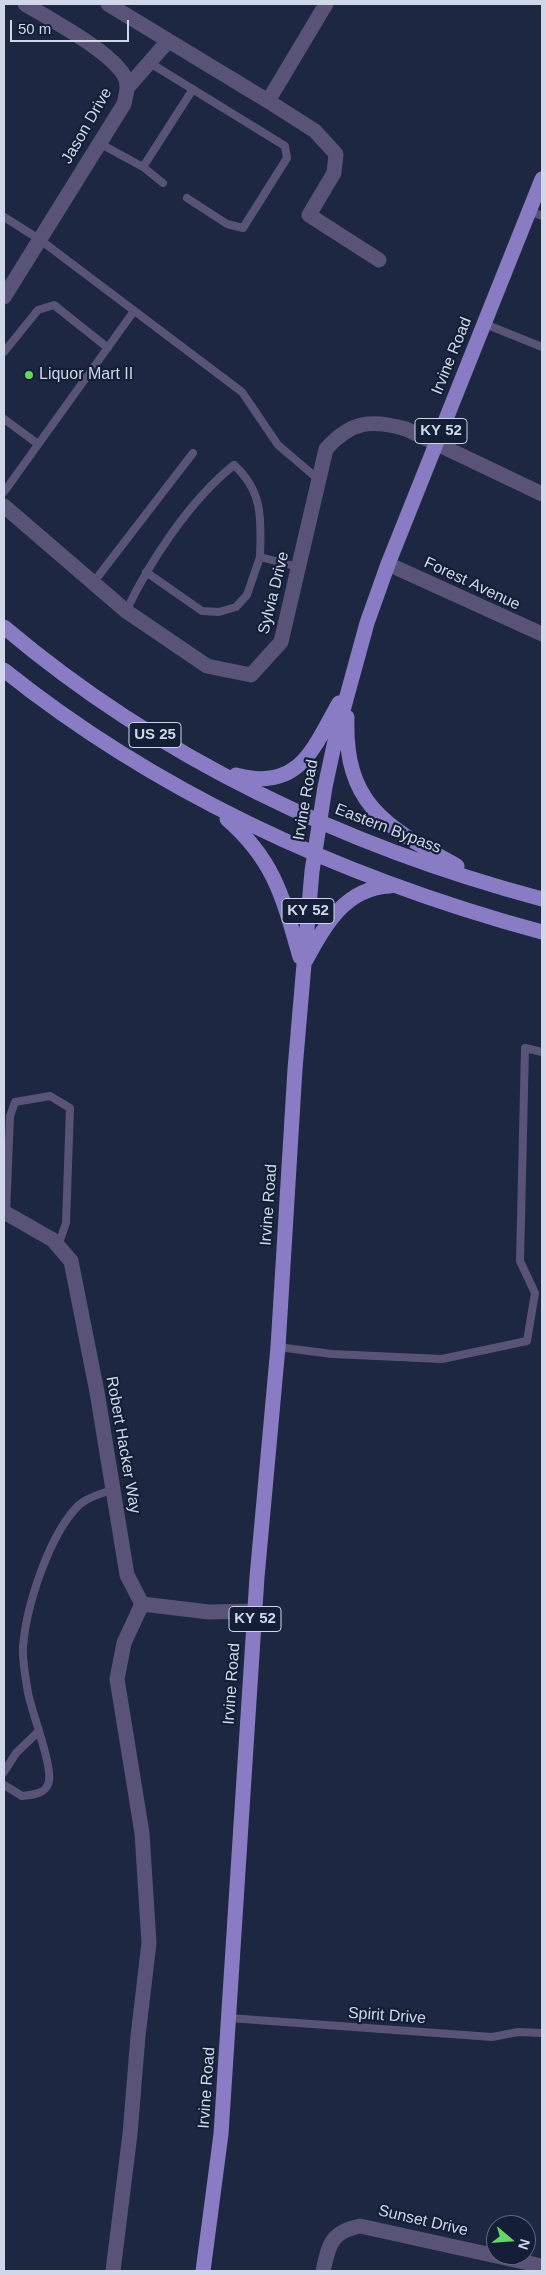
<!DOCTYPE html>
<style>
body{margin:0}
#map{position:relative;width:546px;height:2275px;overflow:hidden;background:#1d2741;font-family:Helvetica,sans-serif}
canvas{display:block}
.frame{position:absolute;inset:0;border:5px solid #cfd7e8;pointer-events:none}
.north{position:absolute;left:486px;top:2215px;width:50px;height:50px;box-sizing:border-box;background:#141e36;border:1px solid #5f687d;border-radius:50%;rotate:108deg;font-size:14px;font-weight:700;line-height:20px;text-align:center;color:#cfd7e8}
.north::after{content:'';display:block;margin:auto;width:18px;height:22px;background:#66d466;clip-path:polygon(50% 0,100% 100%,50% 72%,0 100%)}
.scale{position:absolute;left:10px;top:20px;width:119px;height:22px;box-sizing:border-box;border:2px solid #cfd7e8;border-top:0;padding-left:6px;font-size:15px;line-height:18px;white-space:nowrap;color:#cfd7e8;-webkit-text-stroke:4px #141e36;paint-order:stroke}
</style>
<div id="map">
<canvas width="546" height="2275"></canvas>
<div class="frame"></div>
<div class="north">N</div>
<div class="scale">50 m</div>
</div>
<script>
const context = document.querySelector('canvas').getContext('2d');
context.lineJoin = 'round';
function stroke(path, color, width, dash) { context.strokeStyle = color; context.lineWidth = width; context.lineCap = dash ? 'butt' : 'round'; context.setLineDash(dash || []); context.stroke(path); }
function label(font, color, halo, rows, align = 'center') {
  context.font = font + ' Helvetica,sans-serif'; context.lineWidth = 4.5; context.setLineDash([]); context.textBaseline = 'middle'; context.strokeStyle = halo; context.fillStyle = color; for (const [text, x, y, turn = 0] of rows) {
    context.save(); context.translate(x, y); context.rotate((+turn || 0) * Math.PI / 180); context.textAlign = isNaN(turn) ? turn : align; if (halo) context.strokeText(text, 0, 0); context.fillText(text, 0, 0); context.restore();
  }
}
const lane = new Path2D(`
 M150 63 285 146 287 158 243 228 227 224 187 198
 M99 143 143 167
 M163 183 143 167 193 89
 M530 211 542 216
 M4 217 39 239 242 392 278 445 318 479
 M485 324 542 347
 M4 352 38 310 54 305 108 348
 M4 419 38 444
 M4 492 134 311
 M146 572 202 611 219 612 236 607 247 595 260 557
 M93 583 193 453
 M126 611C150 561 190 500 234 465 264 492 261 521 260 557L298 567
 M6 1213 10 1116 15 1102 50 1096 70 1108 66 1223 58 1246
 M278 1347 332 1354 442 1359 527 1341 535 1293 520 1261 525 1048 542 1052
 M4 1772 16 1753 38 1732
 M4 1785 22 1796C32 1795 47 1794 49 1781 52 1764 32 1713 28 1693 26 1679 22 1661 23 1647 26 1607 49 1534 79 1505 88 1497 102 1493 113 1490
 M229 2018 492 2037 518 2032 542 2033`);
const street = new Path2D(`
 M108 4 268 101 326 4
 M128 87 168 41
 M268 101 315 131 336 154 334 173 309 215 379 260
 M4 297 124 104C126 95 129 86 125 77 111 51 51 20 25 4
 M4 506 126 611 207 666 251 675 281 642 326 449C351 421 371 419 406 429L542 494
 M388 564 542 634
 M4 1212 53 1240 71 1261 97 1392 127 1575 142 1604 209 1612 255 1611
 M113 2271 130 2134 138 2036 149 1943 142 1833 117 1679 124 1643 142 1604
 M323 2271C329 2244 331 2232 360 2226L542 2266`);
const primary = new Path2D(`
 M4 627C159 758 346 847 542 899
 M4 670C163 797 347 879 542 932
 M347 717C344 806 387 827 457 866
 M236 775C299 792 313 749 339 703
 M227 819C275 861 283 898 300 957
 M306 960C325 924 346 888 390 886
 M203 2271 221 2134 257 1577 278 1347 295 1069 312 871 325 787 336 736 367 623 388 564 542 179`);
const markers = [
 [29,375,5,"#66d466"]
];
const shields = [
 [441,431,52],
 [155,735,52],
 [308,911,52],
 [255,1619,52]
];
const shieldNames = [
 ["KY 52",441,431],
 ["US 25",155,735],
 ["KY 52",308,911],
 ["KY 52",255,1619]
];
const streetNames = [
 ["Jason Drive",87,126,-60],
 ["Irvine Road",452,356,-68],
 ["Forest Avenue",472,584,25],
 ["Sylvia Drive",274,593,-76],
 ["Irvine Road",306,800,-80],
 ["Eastern Bypass",388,829,21],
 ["Irvine Road",269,1205,-86],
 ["Robert Hacker Way",123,1445,80],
 ["Irvine Road",232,1684,-86],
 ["Spirit Drive",387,2016,4],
 ["Irvine Road",207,2088,-86],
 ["Sunset Drive",423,2221,13]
];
const poiNames = [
 ["Liquor Mart II",39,375]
];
stroke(lane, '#595377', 8);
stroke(street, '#595377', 15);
stroke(primary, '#897cc5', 15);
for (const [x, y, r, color] of markers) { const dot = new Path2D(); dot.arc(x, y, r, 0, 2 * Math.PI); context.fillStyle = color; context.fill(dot); stroke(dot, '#141e36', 2); }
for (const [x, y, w] of shields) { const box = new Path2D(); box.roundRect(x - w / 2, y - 12.5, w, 25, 4); context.fillStyle = '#141e36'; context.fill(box); stroke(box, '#cfd7e8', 1); }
label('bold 15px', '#cfd7e8', null, shieldNames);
label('16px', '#cfd7e8', '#141e36', streetNames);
label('16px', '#cfd7e8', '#141e36', poiNames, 'left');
</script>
